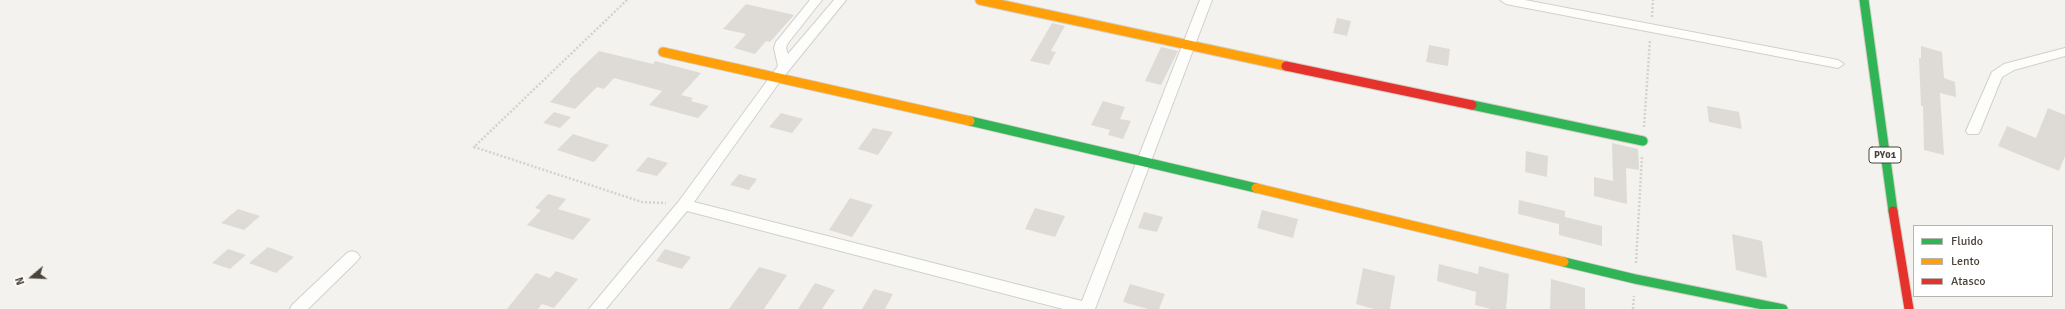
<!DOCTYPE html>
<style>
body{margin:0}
#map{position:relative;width:2065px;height:309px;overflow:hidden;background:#f4f2ee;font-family:Signika,sans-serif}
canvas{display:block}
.legend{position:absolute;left:1913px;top:225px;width:140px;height:72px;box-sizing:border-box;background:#fff;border:1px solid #b7b4b0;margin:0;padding:5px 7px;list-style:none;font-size:12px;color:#4b4439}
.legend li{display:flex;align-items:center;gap:8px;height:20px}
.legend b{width:20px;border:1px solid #b7b4b0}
.north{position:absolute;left:12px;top:257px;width:40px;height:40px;-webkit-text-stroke:3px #fff;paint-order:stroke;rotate:251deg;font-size:11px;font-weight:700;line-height:16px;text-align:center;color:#4b4439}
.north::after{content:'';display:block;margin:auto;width:14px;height:18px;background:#4b4439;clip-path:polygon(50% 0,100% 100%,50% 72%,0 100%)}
</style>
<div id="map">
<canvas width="2065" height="309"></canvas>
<ul class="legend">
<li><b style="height:5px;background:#30b455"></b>Fluido</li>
<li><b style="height:5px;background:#ff9f0a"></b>Lento</li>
<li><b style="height:5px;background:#e5322d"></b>Atasco</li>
</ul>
<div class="north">N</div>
</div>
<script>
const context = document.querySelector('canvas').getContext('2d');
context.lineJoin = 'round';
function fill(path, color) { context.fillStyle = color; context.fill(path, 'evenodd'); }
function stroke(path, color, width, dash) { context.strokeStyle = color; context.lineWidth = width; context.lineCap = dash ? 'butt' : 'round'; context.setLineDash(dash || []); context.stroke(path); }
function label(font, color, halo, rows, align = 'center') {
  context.font = font + ' Signika,sans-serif'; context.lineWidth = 3.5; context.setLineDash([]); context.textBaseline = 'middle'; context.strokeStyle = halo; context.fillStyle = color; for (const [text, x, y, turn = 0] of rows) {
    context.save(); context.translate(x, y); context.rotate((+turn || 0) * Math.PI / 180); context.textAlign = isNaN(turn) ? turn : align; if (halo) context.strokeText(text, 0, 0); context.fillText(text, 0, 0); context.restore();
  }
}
const building = new Path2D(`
 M746 4 794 15 770 42 766 41 755 54 734 48 746 34 723 29Z
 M1337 18 1351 21 1347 36 1333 33Z
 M1052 23 1065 26 1051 51 1056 52 1049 65 1030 61Z
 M1429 45 1450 49 1448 66 1426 62Z
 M1921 46 1942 52 1944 78 1955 82 1956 97 1940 93 1944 155 1924 150 1923 106H1921L1919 58H1921Z
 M1161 47 1178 51 1161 85 1145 81Z
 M599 51 653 64 655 61 701 73 681 95 693 98 691 101 709 106 698 118 649 105 662 91 614 78 604 89 597 87 575 109 550 102 571 80H569Z
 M1103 101 1125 107 1120 119 1131 121 1123 139 1108 135 1110 130 1091 125Z
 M1707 106 1739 112 1742 129 1709 122Z
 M2048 108 2065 115V156L2059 171 1998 146 2007 126 2036 138Z
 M554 112 571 117 560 128 543 123Z
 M781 113 803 119 792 133 769 127Z
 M873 128 893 132 878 155 858 149Z
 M573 134 595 141 609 145 594 162 557 150Z
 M1612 143 1638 149 1639 170 1626 168 1627 204 1594 196V177L1613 181Z
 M1526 151 1548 156 1547 177 1525 172Z
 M648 157 668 163 657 176 636 171Z
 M739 174 757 179 749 190 730 185Z
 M548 194 566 199 558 209 591 219 573 240 527 225 541 210 535 208Z
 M850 198 873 205 852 237 829 230Z
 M1519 200 1565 211V217L1602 226V246L1559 235V224L1518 214Z
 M1035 208 1065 216 1055 237 1025 229Z
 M238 209 260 216 244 230 221 223Z
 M1262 210 1298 219 1293 238 1257 228Z
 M1144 212 1163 217 1157 232 1138 228Z
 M1732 234 1762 241 1767 278 1736 270Z
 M268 247 294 257 276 273 249 263Z
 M228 249 246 255 230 269 212 263Z
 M665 249 691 257 682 269 656 261Z
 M1439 264 1478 274 1479 266 1509 274 1506 309H1491L1475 305 1476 292 1437 281Z
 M759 267 787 275 764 309H729Z
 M1363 268 1395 276 1390 309H1374L1356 304Z
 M556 271 578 279 554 308 542 304 538 309H507L536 273 550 278Z
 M1551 279 1585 288V309H1550Z
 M815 283 835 290 822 309H798Z
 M1130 284 1165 294 1159 309H1148L1123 302Z
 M874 289 893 294 885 309H862Z`);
const path = new Path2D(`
 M627 0 474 147 642 202 666 203
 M1652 17 1653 0
 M1644 127 1650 40
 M1636 263 1642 156
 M1633 309 1634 296`);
const street = new Path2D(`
 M810 0H822L788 43 786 48 788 54 834 0H846L781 80 694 202 1082 301 1200 0H1212L1095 309H1063L687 211 606 309H589L679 201 778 66 774 48 776 42Z
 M1500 0H1525L1838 60 1844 64 1838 68 1506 4Z
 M2065 48V56L2014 70 2002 77 1980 131 1978 134H1968L1966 131 1992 72 2004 64Z
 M352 251 357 253 360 257 357 261 308 309H290L292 305 347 253Z`);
const fast = new Path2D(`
 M1864 0 1893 211
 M1472 105 1643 141
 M970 121 1256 188
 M1564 262 1635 279 1783 309`);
const slow = new Path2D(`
 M980 0 1286 66
 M663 52 970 121
 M1256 188 1564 262`);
const jam = new Path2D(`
 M1286 66 1472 105
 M1893 211 1909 309`);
const shields = [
 [1885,155,32]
];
const shieldNames = [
 ["PY01",1885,155]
];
fill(building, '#dedbd6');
stroke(street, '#d2d0cb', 2);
stroke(fast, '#d3cfc5', 11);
stroke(slow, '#d3cfc5', 11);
stroke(jam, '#d3cfc5', 11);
stroke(path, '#d3d2cc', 2.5, [2, 2]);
fill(street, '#fdfdfc');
stroke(fast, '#30b455', 9);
stroke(slow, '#ff9f0a', 9);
stroke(jam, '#e5322d', 9);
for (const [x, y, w] of shields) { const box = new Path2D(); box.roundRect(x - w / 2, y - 8, w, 16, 3); context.fillStyle = '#fff'; context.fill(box); stroke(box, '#4b4439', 1); }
label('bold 10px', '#4b4439', null, shieldNames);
</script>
